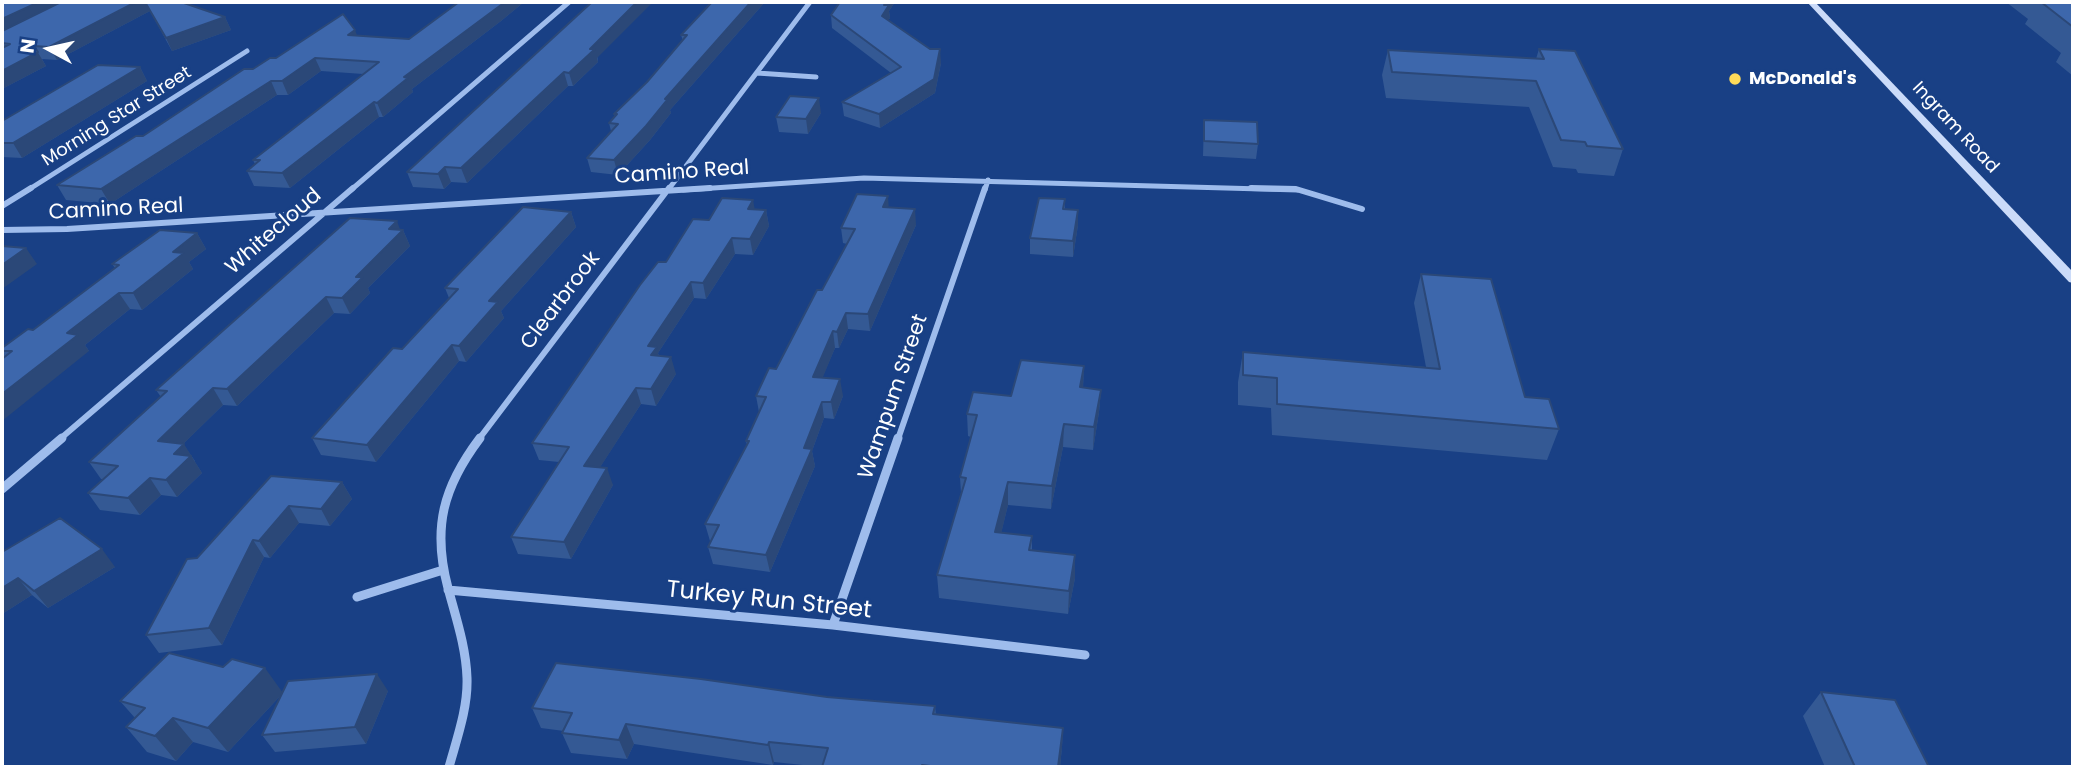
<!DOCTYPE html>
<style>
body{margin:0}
#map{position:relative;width:2075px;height:769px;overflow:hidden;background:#194085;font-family:Poppins,sans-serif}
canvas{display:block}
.frame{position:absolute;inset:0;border:4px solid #fff;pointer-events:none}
.north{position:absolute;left:14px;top:14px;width:70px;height:70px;-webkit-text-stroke:5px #194085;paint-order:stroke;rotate:278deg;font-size:19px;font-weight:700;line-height:28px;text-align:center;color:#fff}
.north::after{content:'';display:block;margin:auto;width:24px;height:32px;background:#fff;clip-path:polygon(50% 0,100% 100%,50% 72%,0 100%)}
</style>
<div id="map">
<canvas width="2075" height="769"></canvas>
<div class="frame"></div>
<div class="north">N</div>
</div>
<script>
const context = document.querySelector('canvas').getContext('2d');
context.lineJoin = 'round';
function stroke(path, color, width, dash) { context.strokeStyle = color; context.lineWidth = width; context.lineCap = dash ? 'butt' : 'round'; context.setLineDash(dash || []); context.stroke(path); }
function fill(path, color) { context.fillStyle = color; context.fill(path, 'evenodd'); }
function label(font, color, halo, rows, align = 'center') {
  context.font = font + ' Poppins,sans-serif'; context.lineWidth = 6; context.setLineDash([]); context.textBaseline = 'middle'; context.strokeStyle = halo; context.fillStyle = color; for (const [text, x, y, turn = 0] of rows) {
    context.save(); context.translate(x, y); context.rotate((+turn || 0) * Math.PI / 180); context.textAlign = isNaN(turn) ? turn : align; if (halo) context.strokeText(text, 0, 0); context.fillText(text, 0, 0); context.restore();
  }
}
const streetFar2 = new Path2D(`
 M757 73 816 77
 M28 190 247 51
 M351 190 569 2
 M668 190 810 2
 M683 190 864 178 1298 190
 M985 190 988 180`);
const streetFar1 = new Path2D(`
 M1251 188 1296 189 1362 209
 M2 206 31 188
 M2 230 67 229 710 188
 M60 439 353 188
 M479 439 669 188
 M898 439 985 188`);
const street = new Path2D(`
 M2 489 62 438
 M448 590 833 625 1085 655
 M357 597 443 570
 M833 625 898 438
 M449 767C457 738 468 708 467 678 466 647 456 618 448 588 432 528 443 487 480 438`);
const secondary = new Path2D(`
 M1807 2H1815L2073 272V283L2069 282Z`);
const wall = new Path2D(`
 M2 2H181L225 17 231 30 172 51 150 11 57 60 42 59 46 66 2 89Z
 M459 2H524L501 21 412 89 413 92 383 117H379L290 188 254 186 247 171 255 164 253 160 363 74 321 71 288 95H277L110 204 66 200 57 185 143 136 253 69 276 58 357 35 409 39Z
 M592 2 598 62 573 86H568L467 183 451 182 444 189 413 187 407 172Z
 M712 2H765L670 110 671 113 650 140 618 175 591 172 587 158 611 131 609 123 615 116 614 114 647 82 683 41 681 35Z
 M840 2H895L889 11 890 18 888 20 941 63 935 93 880 128 844 116 842 102 891 73 832 28 831 15Z
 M2006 2H2073V76L2056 62 2061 53 2025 24 2028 19Z
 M1539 49 1623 149 1614 176 1578 173 1576 169 1553 167 1529 107 1386 98 1382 75 1388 50 1536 59Z
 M140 67 147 81 22 158 2 157V121Z
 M821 113 808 134 779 132 776 117Z
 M1204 120 1258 144 1256 159 1203 156Z
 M1065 199V209L1078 225 1073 257 1030 254V238Z
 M889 208 916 225 870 331 848 329 839 348H835L822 378 843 396 834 419 824 418 812 451 815 466 770 572 713 564 708 547 711 541H710L705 524 747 445 746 441 759 412 756 396 776 369 822 290 847 244 843 243 841 228Z
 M755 210H766L769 226 753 255 735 254 706 299 694 298 658 353 659 356 676 374 656 406 641 404 600 467 613 485 571 559 518 554 511 537 559 462 539 460 532 443 666 262 709 220Z
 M571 212 576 227 501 311 504 318 466 362 459 361 376 462 321 455 312 438 402 349 449 298 445 288Z
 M403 230 410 246 368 288 370 293 350 314 334 313 237 406 223 405 183 444 195 461V462L202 473 177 497 161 495 140 515 100 510 88 493 103 479H101L89 462 161 397 156 390Z
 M197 233 206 249 189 262 193 269 142 310 130 309 85 345 89 351 4 357 2 354V348L33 330 115 268 112 264Z
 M1421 274 1525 397 1559 429 1547 460 1272 435 1271 408 1238 405V382L1243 352 1426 367 1414 303Z
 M1084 366 1083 388 1101 390 1099 412 1093 450 1063 447 1051 509 1008 505 1001 533 1032 536V550L1075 578 1068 614 939 598 937 575 961 493 960 477 971 437 968 436 967 414Z
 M271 476 342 482 352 499 330 526 299 523 270 558 264 557 222 645 159 653 146 635Z
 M2 552 115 567 48 608 32 595 2 614Z
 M388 691 366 744 275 752 262 735 282 694 228 752 193 742 176 761 147 752 126 727 135 718 120 701 282 692Z
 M1821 692 1929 767H1825L1803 716Z
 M827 697 935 706 936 715 1063 728 1062 747 1060 767H822L774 762 773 765 634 744 627 759 571 753 562 733 564 731 541 728 532 708Z`);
const shadedWall = new Path2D(`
 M39 2H73L2 36V19Z
 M136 2H145L150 11 57 60 49 47Z
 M505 2H524L501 21 412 89 413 92 383 117 377 103 404 77Z
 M637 2H653L597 58 598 62 573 86 569 73 590 49Z
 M751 2H765L670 110 671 113 650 140 618 175 614 160 665 99Z
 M886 2H895L889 11 890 18 883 29 882 16 884 5Z
 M225 17 231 30 172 51 166 38Z
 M355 30 360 43 348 35Z
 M34 46 46 66 2 89V71Z
 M940 49 941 63 935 93 880 128 879 114Z
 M315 58 321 71 288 95 282 81Z
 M140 67 147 81 22 158 13 143Z
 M564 72 568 86 467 183 461 168Z
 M271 81 277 95 110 204 101 189Z
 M819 98 821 113 808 134 806 119Z
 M374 102 379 117 290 188 282 173Z
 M445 167 451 182 444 189 438 174Z
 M888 196 889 212 883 207Z
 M753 200 756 216 748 209Z
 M915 209 916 225 870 331 868 314Z
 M766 210 769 226 753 255 750 239Z
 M1078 210V225L1073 257V241Z
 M571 212 576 227 501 311 504 318 466 362 459 346 489 301Z
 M397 221 401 232 403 230 410 246 368 288 370 293 350 314 342 298 389 229Z
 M197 233 206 249 189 262 193 269 142 310 133 293 173 252Z
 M732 238 735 254 706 299 703 283Z
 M26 248 37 264 2 289V265Z
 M691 282 694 298 658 353 661 363 653 361 648 346Z
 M119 293 130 309 85 345 89 351 2 421V394L67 333Z
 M326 297 334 313 237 406 227 389Z
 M846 313 848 329 839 348 837 332Z
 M833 331 835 348 816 394 813 377Z
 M452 345 459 361 376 462 367 445Z
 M671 357 676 374 656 406 651 389Z
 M1084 366 1083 388 1080 387Z
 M840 379 843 396 834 419 831 402Z
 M213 388 223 405 169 458 158 441Z
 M636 388 641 404 590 483 584 466Z
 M1101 390 1099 412 1093 450 1094 427Z
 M822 402 824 418 812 451 815 466 770 572 766 555 804 448Z
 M1064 424 1063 447 1051 509 1052 486Z
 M184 444 202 473 177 497 166 480 174 454Z
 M607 468 613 485 571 559 564 542Z
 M150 478 161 495 140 515 128 498Z
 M342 482 352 499 330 526 321 509Z
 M1008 482V505L996 555 995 532Z
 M289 506 299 523 270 558 259 541Z
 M253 540 264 557 222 645 209 628Z
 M102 549 115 567 48 608 34 591Z
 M1075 555V578L1068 614 1069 591Z
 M18 578 32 595 2 614V588Z
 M265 668 283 693 228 752 208 728Z
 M377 674 388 691 366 744 355 727Z
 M173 718 193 742 176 761 155 736Z
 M626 724 634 744 627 759 619 740Z
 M1063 728 1062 747 1060 767H1058Z
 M769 742 774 762 773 765 768 745Z`);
const building = new Path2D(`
 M2 2H39L2 19Z
 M61 2H136L49 47 34 46 38 52 2 71V48L10 44 2 43V31Z
 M145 2H181L225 17 166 38Z
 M459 2H505L404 77 408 78 377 103 374 102 282 173 247 171 260 160H253L379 62 315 58 282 81H271L101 189 57 185 136 136H143L244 69H253L270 58H276L343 14 355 30 348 35 409 39Z
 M592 2H637L590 49H595L569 73 564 72 461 168 445 167 438 174 407 172Z
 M712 2H751L665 99H668L646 126 614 160 587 158 618 124 609 123 617 114H614L647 82 687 35H681Z
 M840 2H886L884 5H889L882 16 930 49H940L934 79 879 114 842 102 901 67 831 15Z
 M2041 2H2073V27Z
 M1539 49 1575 51 1623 149 1587 146 1585 142 1561 140 1536 81 1392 72 1388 50 1544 59Z
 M98 65 140 67 13 143H2V121Z
 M790 96 819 98 806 119 776 117Z
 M1204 120 1257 122 1258 144 1204 141Z
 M857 194 888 196 883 207 915 209 868 314 846 313 837 332 833 331 813 377 840 379 831 402H822L804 448 812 449 766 555 708 547 719 525 705 524 749 441H746L766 397 756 396 769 368 776 369 817 290H822L855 229 841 228Z
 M722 198 753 200 748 209 766 210 750 239 732 238 703 283 691 282 648 346 657 347 651 355 671 357 651 389 636 388 584 466 607 468 564 542 511 537 569 447 532 443 640 285 658 262H666L693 219 709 220Z
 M1039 198 1065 199 1063 209 1078 210 1073 241 1030 238Z
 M523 207 571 212 489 301 498 302 459 346 452 345 367 445 312 438 393 348 402 349 458 289 445 288Z
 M350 218 397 221 389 229 403 230 356 277H363L342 298 326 297 227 389 213 388 158 441 184 444 174 454 191 456 166 480 150 478 128 498 88 493 118 466 89 462 167 391 156 390Z
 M160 230 197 233 173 252 184 253 133 293H119L67 333 78 335 2 394V359L12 351H2V348L28 329 33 330 119 265 112 264Z
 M2 246 26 248 2 265Z
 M1421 274 1491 279 1525 397 1549 399 1559 429 1277 404V378L1243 375V352L1440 369Z
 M1021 360 1084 366 1080 387 1101 390 1094 427 1064 424 1052 486 1008 482 995 532 1032 536 1029 550 1075 555 1069 591 937 575 966 478 960 477 977 415 967 414 973 392 1011 396Z
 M271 476 342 482 321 509 289 506 259 541 253 540 209 628 146 635 187 559 197 558Z
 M60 518 102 549 34 591 18 578 2 588V552Z
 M169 653 223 667 232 659 265 668 208 728 173 718 155 736 126 727 145 708 120 701Z
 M556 663 701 679 827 697 935 706 933 714 1063 728 1058 767H939L922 765V767H822L828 748 769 742 768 745 626 724 619 740 562 733 572 713 532 708Z
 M377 674 355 727 262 735 288 681Z
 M1821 692 1895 700 1929 767H1855Z`);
const markers = [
 [1735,79,7,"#ffdb59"]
];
const farPoinames = [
 ["McDonald's",1749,79]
];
const farStreetnames = [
 ["Morning Star Street",117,117,-32],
 ["Ingram Road",1955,128,47]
];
const streetNames = [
 ["Camino Real",682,173,-4],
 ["Camino Real",116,210,-3],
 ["Whitecloud",274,232,-41],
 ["Clearbrook",561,301,-53],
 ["Wampum Street",894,397,-71]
];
const nearStreetnames = [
 ["Turkey Run Street",769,601,6]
];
stroke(streetFar2, '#9ebcec', 5);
stroke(streetFar1, '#9ebcec', 6);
stroke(street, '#9ebcec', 9);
fill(secondary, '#cbdbf9');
fill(wall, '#345994');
fill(shadedWall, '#2b4878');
fill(building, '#3d67ac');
stroke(building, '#2b4878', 2);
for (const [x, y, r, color] of markers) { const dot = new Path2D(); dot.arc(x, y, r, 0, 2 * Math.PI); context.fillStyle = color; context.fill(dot); stroke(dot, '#194085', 2.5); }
label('bold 18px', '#fff', '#194085', farPoinames, 'left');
label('18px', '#fff', '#194085', farStreetnames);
label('21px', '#fff', '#194085', streetNames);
label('24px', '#fff', '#194085', nearStreetnames);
</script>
